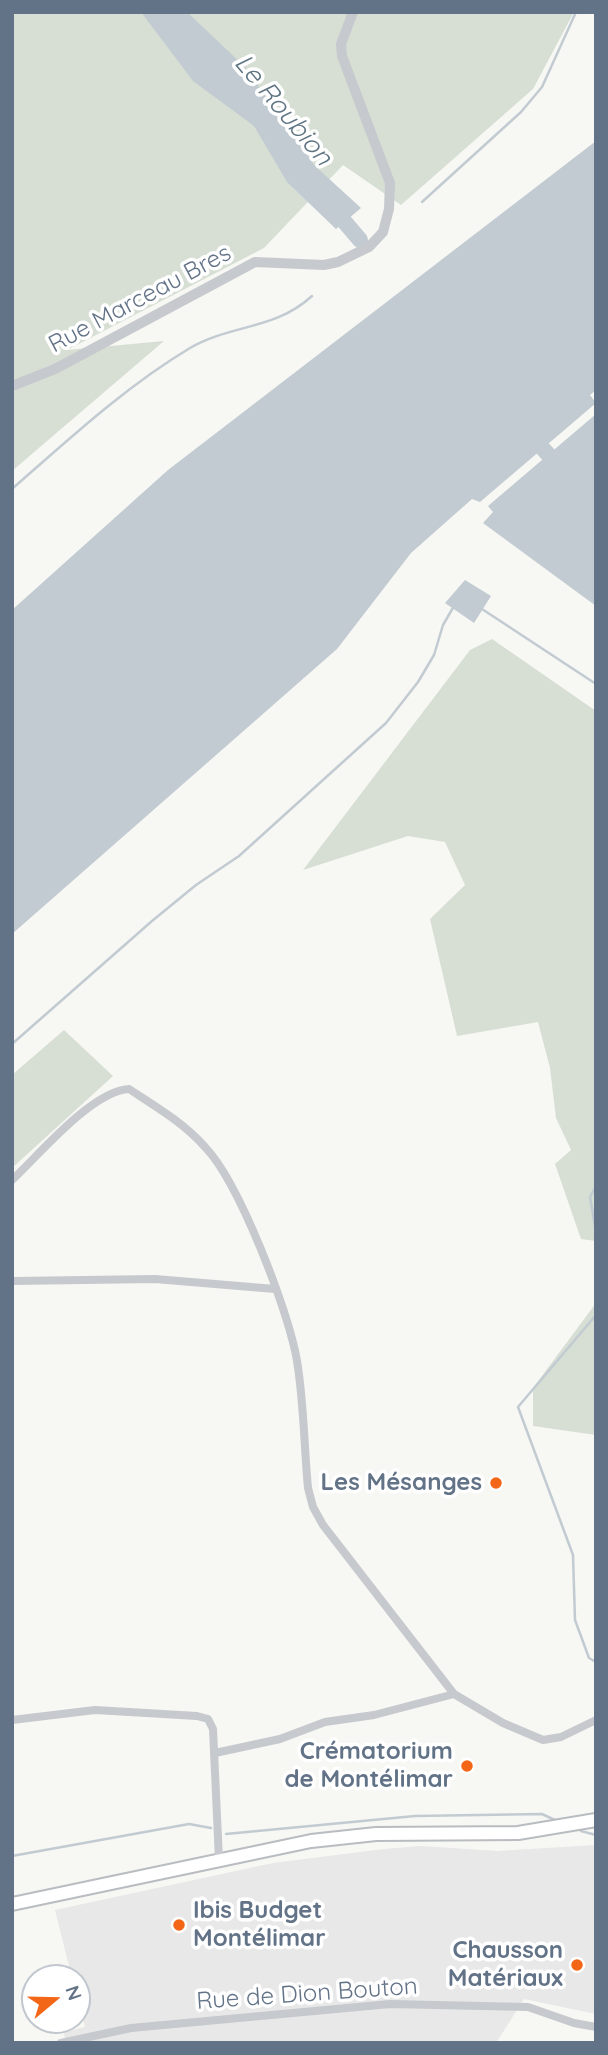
<!DOCTYPE html>
<meta charset="utf-8">
<style>
body{margin:0}
#map{position:relative;width:608px;height:2055px;overflow:hidden;background:#f7f7f3;font-family:Quicksand,sans-serif}
canvas{display:block}
.frame{position:absolute;inset:0;border:14px solid #637387;pointer-events:none}
.north{position:absolute;left:21px;top:1964px;width:70px;height:70px;box-sizing:border-box;background:#fff;border:2px solid #c1c7cf;border-radius:50%;rotate:71deg;font-size:19px;font-weight:700;line-height:28px;text-align:center;color:#637387}
.north::after{content:'';display:block;margin:auto;width:24px;height:32px;background:#f36618;clip-path:polygon(50% 0,100% 100%,50% 72%,0 100%)}
</style>
<div id="map">
<canvas width="608" height="2055"></canvas>
<div class="frame"></div>
<div class="north">N</div>
</div>
<script>
const context = document.querySelector('canvas').getContext('2d');
context.lineJoin = 'round';
function fill(path, color) { context.fillStyle = color; context.fill(path, 'evenodd'); }
function stroke(path, color, width, dash) { context.strokeStyle = color; context.lineWidth = width; context.lineCap = dash ? 'butt' : 'round'; context.setLineDash(dash || []); context.stroke(path); }
function label(font, color, halo, rows, align = 'center') {
  context.font = font + ' Quicksand,sans-serif'; context.lineWidth = 7; context.setLineDash([]); context.textBaseline = 'middle'; context.strokeStyle = halo; context.fillStyle = color; for (const [text, x, y, turn = 0] of rows) {
    context.save(); context.translate(x, y); context.rotate((+turn || 0) * Math.PI / 180); context.textAlign = isNaN(turn) ? turn : align; if (halo) context.strokeText(text, 0, 0); context.fillText(text, 0, 0); context.restore();
  }
}
const built = new Path2D(`
 M596 1845V2014L524 1999 496 2043H65L64 2032 85 2027 77 1996V1978H72L55 1910 273 1863 384 1849 420 1846 497 1851Z`);
const green = new Path2D(`
 M12 12H574L533 89 401 205 343 165 264 248 67 350 164 341 12 471Z
 M492 639 596 711V1241L581 1239 555 1164 571 1150 556 1118 550 1068 538 1022 457 1036 430 919 465 885 445 842 408 836 303 870 470 650Z
 M64 1030 113 1076 12 1168V1075Z
 M596 1303V1435L533 1426V1388Z`);
const water = new Path2D(`
 M141 12H187L245 67 315 166 361 208 336 229 287 182 254 126 193 81Z
 M596 141V390L590 395 596 403 480 502 472 499 411 553 337 649 12 934V610L168 470Z
 M596 414V606L483 523 493 512 488 506Z
 M465 580 491 596 474 623 445 603Z`);
const stream = new Path2D(`
 M422 202 521 112 542 87 576 12
 M12 489C69 439 125 387 190 348 232 324 275 330 312 296
 M482 609 596 684
 M12 1044 152 921 196 885 239 856 386 723 418 682 434 655 443 625 454 606
 M596 1186 590 1197 596 1232
 M596 1315 518 1407 573 1555 575 1620 589 1658 596 1662
 M581 1831 596 1835
 M226 1834 415 1816 542 1814 557 1821
 M12 1856 189 1824 211 1828`);
const river = new Path2D(`
 M332 207 360 240
 M529 433 554 461 596 491`);
const minor = new Path2D(`
 M12 1180C40 1154 92 1091 129 1089 155 1106 184 1123 205 1147 239 1182 289 1312 297 1361 304 1403 304 1446 308 1488L313 1507 323 1525 454 1694 503 1723 543 1740 561 1737 596 1720
 M12 1281 155 1279 275 1289
 M12 1720 95 1710 197 1716 208 1719 213 1729 219 1860
 M215 1753 280 1739 325 1722 374 1715 454 1694
 M61 2043 131 2028 390 2004 528 2007 574 2023 596 2027`);
const tertiary = new Path2D(`
 M12 386 55 369 255 262 324 265 338 262 369 247 383 232 389 209 390 183 342 56 341 44 353 12`);
const primary = new Path2D(`
 M12 1904 311 1841 376 1834 518 1833 596 1820`);
const markers = [
 [496,1483,7,"#f36618"],
 [467,1766,7,"#f36618"],
 [179,1925,7,"#f36618"],
 [577,1965,7,"#f36618"]
];
const streetNames = [
 ["Rue Marceau Bres",140,299,-28],
 ["Rue de Dion Bouton",307,1994,-4]
];
const poiNames = [
 ["Les Mésanges",482,1483],
 ["Crématorium",453,1752],
 ["de Montélimar",453,1780],
 ["Ibis Budget",193,1911,"left"],
 ["Montélimar",193,1939,"left"],
 ["Chausson",563,1951],
 ["Matériaux",563,1979]
];
const waterNames = [
 ["Le Roubion",283,110,50]
];
fill(built, '#e7e8e7');
fill(green, '#d7dfd4');
fill(water, '#c2cbd2');
stroke(stream, '#c2cbd2', 2.5);
stroke(river, '#c2cbd2', 16);
stroke(primary, '#b9bcc1', 16);
stroke(minor, '#c6c9cd', 8);
stroke(tertiary, '#c6c9cd', 10);
stroke(primary, '#fff', 12);
for (const [x, y, r, color] of markers) { const dot = new Path2D(); dot.arc(x, y, r, 0, 2 * Math.PI); context.fillStyle = color; context.fill(dot); stroke(dot, '#fff', 2.5); }
label('24px', '#637387', '#fff', streetNames);
label('bold 24px', '#637387', '#fff', poiNames, 'right');
label('italic 26px', '#5f7583', '#fff', waterNames);
</script>
